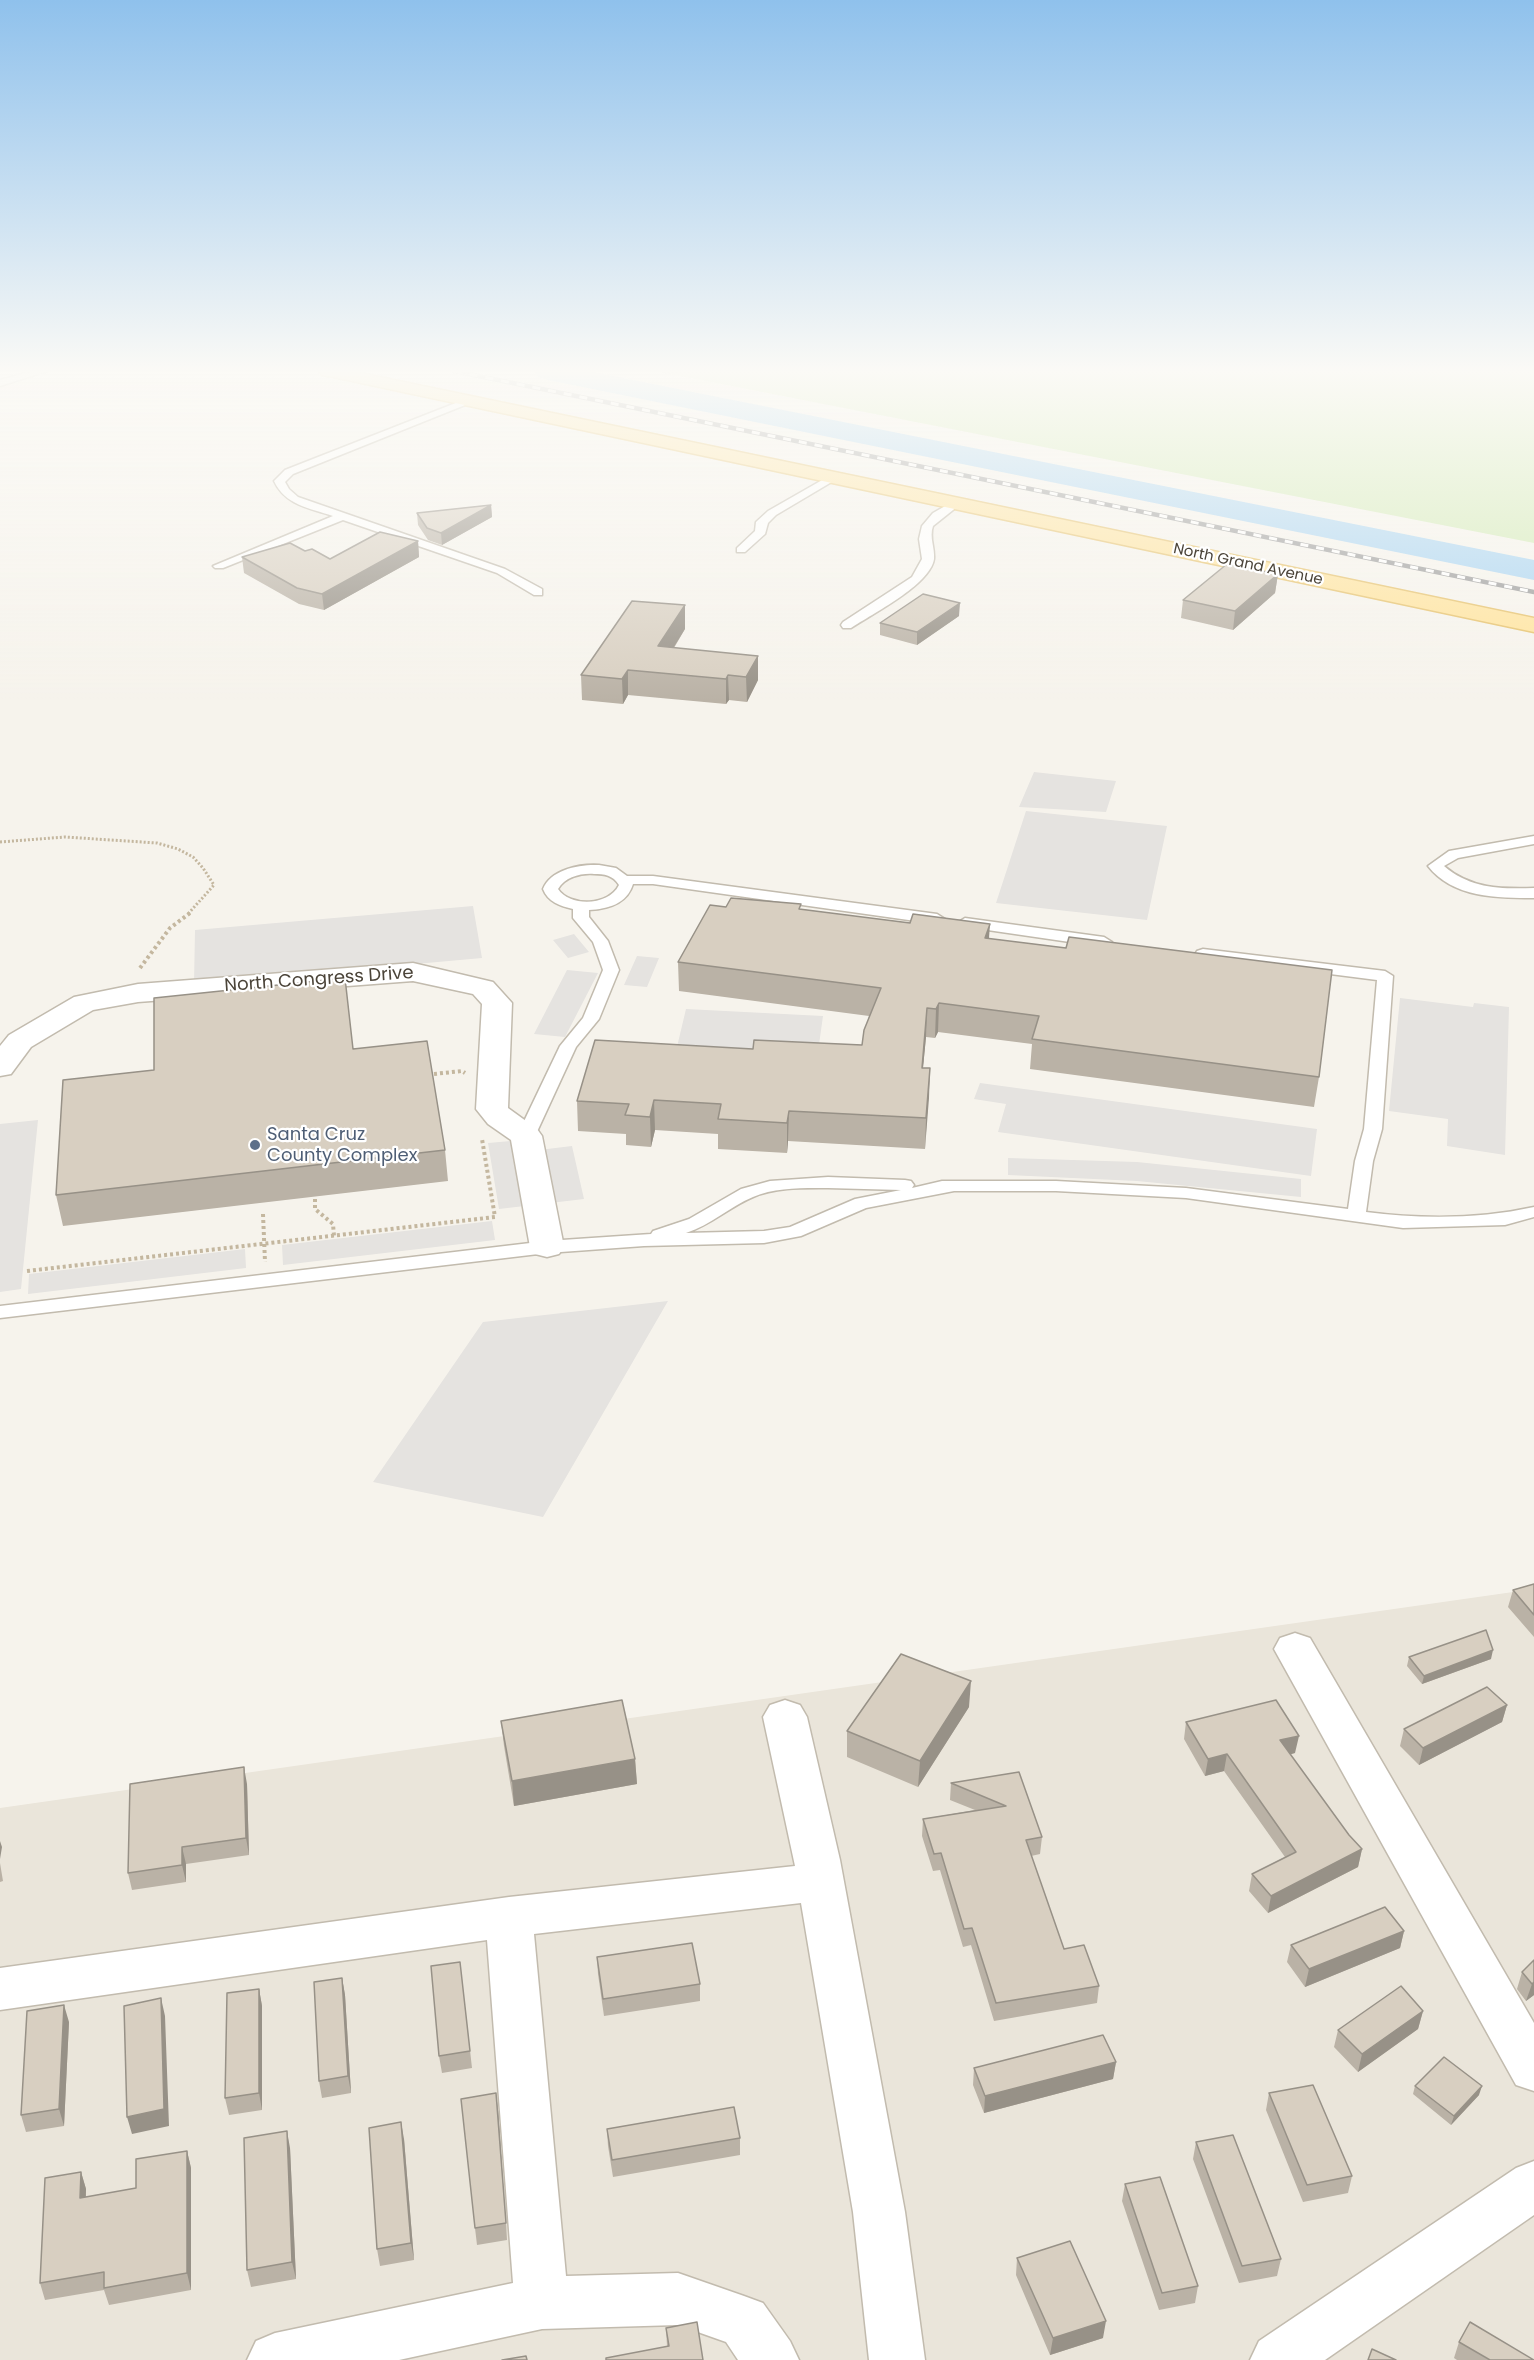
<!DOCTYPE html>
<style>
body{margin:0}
canvas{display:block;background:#f6f3ec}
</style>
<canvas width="1534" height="2360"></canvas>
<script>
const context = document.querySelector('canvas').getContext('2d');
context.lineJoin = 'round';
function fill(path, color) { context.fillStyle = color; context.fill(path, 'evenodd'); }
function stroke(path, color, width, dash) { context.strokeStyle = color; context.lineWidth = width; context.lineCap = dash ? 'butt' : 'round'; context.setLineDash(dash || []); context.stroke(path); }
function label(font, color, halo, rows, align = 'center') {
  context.font = font + ' Poppins,sans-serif'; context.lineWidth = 4.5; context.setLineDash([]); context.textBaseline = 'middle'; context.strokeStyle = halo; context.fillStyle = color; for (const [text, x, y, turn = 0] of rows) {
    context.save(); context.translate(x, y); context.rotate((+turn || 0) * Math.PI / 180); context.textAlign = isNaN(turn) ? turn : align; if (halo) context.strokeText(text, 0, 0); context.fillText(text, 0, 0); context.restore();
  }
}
const residential = new Path2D(`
 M1534 1589V2360H0V1808Z`);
const green = new Path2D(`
 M655 371H1534V543Z`);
const parking = new Path2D(`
 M1034 772 1116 781 1106 812 1019 807Z
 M1026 811 1167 826 1147 920 996 903Z
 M473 906 482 958 194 984 195 930Z
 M574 934 589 952 568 958 553 940Z
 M637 956 659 958 647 987 624 985Z
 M567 970 598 973 565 1037 534 1034Z
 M1400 998 1473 1007 1474 1003 1509 1007 1505 1155 1447 1146 1448 1119 1389 1111Z
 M686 1009 823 1016 817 1059 676 1051Z
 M980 1083 1317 1129 1311 1176 998 1132 1006 1104 974 1099Z
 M38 1120 21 1289 0 1292V1124Z
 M511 1141 514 1153 572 1146 584 1199 499 1209 488 1143Z
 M1008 1158 1137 1162 1301 1179V1197L1137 1181 1008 1175Z
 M492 1221 495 1240 283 1265 282 1245Z
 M245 1249 246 1268 28 1294 29 1274Z
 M668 1301 543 1517 373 1482 483 1322Z`);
const river = new Path2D(`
 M534 371H588L1534 560V580L548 380 538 377Z`);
const pathFar1 = new Path2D(`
 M0 842 65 837 157 843 178 849 193 857 203 868 214 885 188 914`);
const path = new Path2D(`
 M140 968 170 928 190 913
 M434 1074 462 1071 465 1073
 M315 1199V1209L333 1224 334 1236
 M263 1214 265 1262
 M27 1271 495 1217 482 1139`);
const service = new Path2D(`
 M33 371H47L0 386V380Z
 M466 399 475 401 293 474 285 482 289 489 298 497 505 569 542 589V595H534L497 573 343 520 223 568H215L213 566 333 516C309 508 285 505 274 481L285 470Z
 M831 475 836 478 835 480 776 515 768 523 765 534 745 552H737V548L755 531 756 522 768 511Z
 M954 501 958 502V506L933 526C929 538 935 547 934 559 930 585 872 614 851 628H843L841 625 843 622 912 577 922 559 919 539 922 526 933 513Z
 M1534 836V844L1458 858 1444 866C1471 889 1501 889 1534 888V898C1497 898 1453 898 1428 866L1449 851Z
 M599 865 616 868 627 876H653L937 914 945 919 937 924 653 884H633C627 904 608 909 589 910V917L608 941 619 970 599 1019 576 1047 535 1136 532 1140H520L517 1136 560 1046 583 1018 603 970 593 942 573 918V909C560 906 548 902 543 889 551 869 580 864 599 865ZM594 874C604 874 613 875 619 885 609 906 570 907 558 889 565 877 581 873 594 874Z
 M965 918 1104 937 1112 942 1104 947 960 926 957 923Z
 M1203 949 1385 971 1393 976 1382 1129 1373 1161 1366 1212C1420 1219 1480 1219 1534 1207V1217L1505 1225 1403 1228 1186 1198 1056 1191H954L866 1208 801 1236 764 1243 644 1246 547 1253 0 1318V1306L547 1241 651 1234 653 1231 689 1219 741 1189 770 1181 828 1177 905 1180 911 1181 914 1185 912 1188 942 1181H1056L1186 1188 1348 1209 1355 1161 1364 1129 1377 980 1197 957 1195 954 1197 951ZM828 1188 901 1190 855 1199 790 1227 764 1231 686 1233C711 1225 729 1207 753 1197 776 1187 804 1188 828 1188Z`);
const minor = new Path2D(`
 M413 963 493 982 512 1003 508 1108 537 1129 542 1136 564 1247 559 1254 547 1257 535 1254 530 1247 511 1140 488 1124 476 1109 482 1004 473 994 413 981 138 1002 93 1010 31 1047 11 1074 0 1076V1046L9 1035 74 997 138 984Z
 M1295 1633 1310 1638 1534 2023V2091L1516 2085 1274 1649 1280 1638Z
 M785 1700 800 1705 807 1717 840 1860 905 2212 925 2360H869L853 2212 801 1903 534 1934 566 2276 678 2273 744 2296 763 2303 790 2341 799 2360H738L726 2342 678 2325 542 2329 399 2360H247L256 2341 275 2333 513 2283 487 1940 0 2010V1968L509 1897 795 1866 763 1717 770 1705Z
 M1534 2161V2215L1325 2360H1250L1259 2341 1516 2168Z`);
const primary = new Path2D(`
 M319 371H351L1534 618V632L328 376 322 375Z`);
const rail = new Path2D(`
 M454 371 1534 592`);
const wall = new Path2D(`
 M491 505 492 517 442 545 428 540 418 525 417 513Z
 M418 541 419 557 324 610 299 604 244 573 242 557 305 551 330 559Z
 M1278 574 1275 593 1233 630 1181 618 1183 600Z
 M959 616 917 645 880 635V623Z
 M685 629 674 648 758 656V680L747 702 729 700 726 704 628 695 623 704 582 700 581 675Z
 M726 907 801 909 989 939 1319 1077 1314 1107 1030 1069 1032 1044 938 1032 935 1038 926 1037 923 1068H930L925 1149 788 1141 787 1153 718 1149V1134L655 1130 651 1147 626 1145V1134L578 1131 577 1101 753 1049 862 1045 869 1016 679 991 678 962Z
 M353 1049 445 1150 448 1181 63 1226 56 1195Z
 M1534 1584V1637L1508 1607 1513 1590Z
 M1409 1657 1491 1659 1422 1684 1407 1666Z
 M1507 1705 1502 1722 1419 1765 1400 1746 1404 1729Z
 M969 1707 918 1787 847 1757V1731Z
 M501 1721 635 1759 637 1784 514 1806 504 1746Z
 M1186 1722 1295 1753 1290 1754 1349 1835 1362 1849 1358 1867 1268 1913 1249 1891 1252 1874 1285 1857 1224 1771 1205 1776 1184 1739Z
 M1019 1772 1042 1837 1040 1854 1031 1856 1064 1949 1099 1986 1097 2003 994 2021 971 1945 963 1947 940 1870 933 1871 922 1836 923 1819 975 1810 950 1800 951 1783Z
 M247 1784 249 1855 186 1864V1882L132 1890 128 1873Z
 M0 1863 3 1881 0 1882Z
 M1404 1931 1400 1948 1305 1987 1287 1962 1291 1945Z
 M597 1957 700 1984V2001L604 2016 598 1974Z
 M1534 1960V1995L1526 2001 1517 1989 1522 1972Z
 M460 1962 472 2068 442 2073 439 2056Z
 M342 1978 345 1995 351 2093 322 2098 319 2081Z
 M259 1989 262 2006V2110L229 2115 225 2098Z
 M1423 2011 1418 2029 1358 2072 1334 2047 1338 2030Z
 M69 2022 64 2126 26 2132 21 2115Z
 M1116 2062 1113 2079 984 2113 973 2085 974 2068Z
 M1415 2086 1479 2095 1451 2125 1413 2094Z
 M1269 2093 1352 2176 1348 2193 1303 2202 1266 2110Z
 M498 2110 507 2240 477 2245 475 2228Z
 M607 2129 740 2138V2155L613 2177 608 2146Z
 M404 2139 414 2260 380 2266 377 2249Z
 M1196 2142 1281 2259 1277 2276 1239 2283 1193 2159Z
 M290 2148 296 2279 251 2287 247 2270Z
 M187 2151 191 2168V2290L109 2305 104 2290 45 2300 40 2283 81 2172 86 2189V2197L136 2188Z
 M1125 2184 1198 2286 1195 2303 1159 2310 1122 2201Z
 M1017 2258 1103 2338 1050 2355 1016 2275Z
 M666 2328 703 2360 667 2346Z
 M1459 2342 1534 2360H1457L1454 2358Z`);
const shadedWall = new Path2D(`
 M491 505 492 517 442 545 441 533Z
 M418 541 419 557 324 610 322 594Z
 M1278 574 1275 593 1233 630 1235 611Z
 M960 603 959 616 917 645V632Z
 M685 605V629L659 671 658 646Z
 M758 656V680L747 702 746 677Z
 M628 670V695L623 704 622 679Z
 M728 675 729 700 726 704V679Z
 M990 924 988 952 985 938Z
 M939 1003 938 1032 935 1038 936 1009Z
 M927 1008 926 1037 920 1098 922 1068Z
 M930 1068 929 1098 925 1149 926 1118Z
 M654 1100 655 1130 651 1147 650 1117Z
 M789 1111 788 1141 787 1153V1123Z
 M1493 1650 1491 1659 1422 1684 1424 1676Z
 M971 1681 969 1707 918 1787 920 1761Z
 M1507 1705 1502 1722 1419 1765 1423 1748Z
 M1299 1736 1295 1753 1277 1758 1280 1740Z
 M1227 1754 1224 1771 1205 1776 1208 1759Z
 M635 1759 637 1784 514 1806 512 1781Z
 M244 1767 247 1784 249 1855 246 1838Z
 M0 1841 2 1847 0 1859Z
 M182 1847 186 1864V1882L182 1865Z
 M1362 1849 1358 1867 1268 1913 1271 1896Z
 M1404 1931 1400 1948 1305 1987 1309 1969Z
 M342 1978 345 1995 351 2093 348 2076Z
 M1534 1982V1995L1526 2001 1532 1984Z
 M259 1989 262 2006V2110L259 2093Z
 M161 1998 165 2016 169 2126 132 2134 127 2117Z
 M64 2005 69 2022 64 2126 59 2109Z
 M1423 2011 1418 2029 1358 2072 1362 2054Z
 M1116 2062 1113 2079 984 2113 985 2096Z
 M1482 2086 1479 2095 1451 2125 1454 2116Z
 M496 2093 498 2110 507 2240 506 2223Z
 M401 2122 404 2139 414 2260 411 2243Z
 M287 2131 290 2148 296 2279 292 2262Z
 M187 2151 191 2168V2290L187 2273Z
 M81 2172 86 2189 85 2215 80 2198Z
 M1106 2321 1103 2338 1050 2355 1053 2338Z`);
const building = new Path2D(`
 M491 505 441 533 427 528 417 513Z
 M380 532 418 541 322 594 297 588 242 557 290 543 305 551 312 549 330 559Z
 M1227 564 1278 574 1235 611 1183 600Z
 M923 594 960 603 917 632 880 623Z
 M632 601 685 605 658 646 758 656 746 677 728 675 726 679 628 670 622 679 581 675Z
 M731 898 801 904 799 909 910 923 913 914 990 924 985 938 1066 948 1069 937 1332 970 1319 1077 1032 1039 1039 1016 939 1003 936 1009 927 1008 922 1068H930L926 1118 789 1111 787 1123 718 1119 721 1104 654 1100 650 1117 625 1115 629 1104 577 1101 595 1040 753 1049 754 1040 862 1045 864 1030 881 988 678 962 710 905 726 907Z
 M345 978 353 1049 427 1041 445 1150 56 1195 63 1080 154 1070V998Z
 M1534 1584V1615L1513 1590Z
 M1486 1630 1493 1650 1424 1676 1409 1657Z
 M901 1654 971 1681 920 1761 847 1731Z
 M1487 1687 1507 1705 1423 1748 1404 1729Z
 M622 1700 635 1759 512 1781 501 1721Z
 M1276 1700 1299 1736 1280 1740 1349 1835 1362 1849 1271 1896 1252 1874 1296 1852 1227 1754 1208 1759 1186 1722Z
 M244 1767 246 1838 182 1847V1865L128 1873 130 1784Z
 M1019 1772 1042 1837 1026 1840 1064 1949 1084 1945 1099 1986 996 2003 972 1928 964 1929 941 1853 934 1854 923 1819 1006 1806 951 1783Z
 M1385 1907 1404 1931 1309 1969 1291 1945Z
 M692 1943 700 1984 603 1999 597 1957Z
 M1534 1960V1982L1532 1984 1522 1972Z
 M460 1962 470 2051 439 2056 431 1966Z
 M342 1978 348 2076 319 2081 314 1982Z
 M1401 1986 1423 2011 1362 2054 1338 2030Z
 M259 1989V2093L225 2098 227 1993Z
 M161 1998 164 2109 127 2117 124 2006Z
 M64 2005 59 2109 21 2115 27 2011Z
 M1103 2035 1116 2062 985 2096 974 2068Z
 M1444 2057 1482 2086 1454 2116 1415 2086Z
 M1313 2085 1352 2176 1307 2185 1269 2093Z
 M496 2093 506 2223 475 2228 461 2099Z
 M734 2107 740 2138 612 2160 607 2129Z
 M401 2122 411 2243 377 2249 369 2128Z
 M287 2131 292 2262 247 2270 244 2138Z
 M1233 2135 1281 2259 1242 2266 1196 2142Z
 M187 2151V2273L104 2288V2272L40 2283 45 2178 81 2172 80 2198 136 2188V2159Z
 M1160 2177 1198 2286 1162 2293 1125 2184Z
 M1070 2241 1106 2321 1053 2338 1017 2258Z
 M697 2322 703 2360H606V2358L669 2346 666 2328Z
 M1470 2322 1534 2360H1490L1459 2342Z
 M1372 2349 1396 2360H1368Z
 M526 2356 527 2360H502Z`);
const markers = [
 [255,1145,6,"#5c6f8a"]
];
const farStreetnames = [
 ["North Grand Avenue",1248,565,12]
];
const streetNames = [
 ["North Congress Drive",319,980,-4]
];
const serviceNames = [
 ["Santa Cruz",267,1135],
 ["County Complex",267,1156]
];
fill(residential, '#eae5da');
fill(green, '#d2eab5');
fill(parking, '#e5e3e0');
fill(river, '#a9d4f2');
stroke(service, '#c2bbae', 3);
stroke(minor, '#c2bbae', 3);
stroke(primary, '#e6c16a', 3);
stroke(pathFar1, '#c4b79f', 3, [2, 2]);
stroke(path, '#c4b79f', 4, [3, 3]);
fill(service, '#fff');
fill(minor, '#fff');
fill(primary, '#ffe39c');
stroke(rail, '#9a9a9a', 4.5);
stroke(rail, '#fff', 3, [8]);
fill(wall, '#bab2a6');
fill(shadedWall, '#979187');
fill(building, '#d8cfc1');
stroke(building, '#979187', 1.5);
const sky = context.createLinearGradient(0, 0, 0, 701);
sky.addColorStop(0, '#8fc1ec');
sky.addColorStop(0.53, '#fbfaf6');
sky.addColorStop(1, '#fbfaf600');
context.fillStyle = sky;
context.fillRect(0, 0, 1534, 701);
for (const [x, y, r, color] of markers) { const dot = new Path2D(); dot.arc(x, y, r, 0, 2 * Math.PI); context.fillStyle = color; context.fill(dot); stroke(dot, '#fff', 2); }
label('15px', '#4b4439', '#fff', farStreetnames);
label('18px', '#4b4439', '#fff', streetNames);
label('18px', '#4e5e75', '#fff', serviceNames, 'left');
</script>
